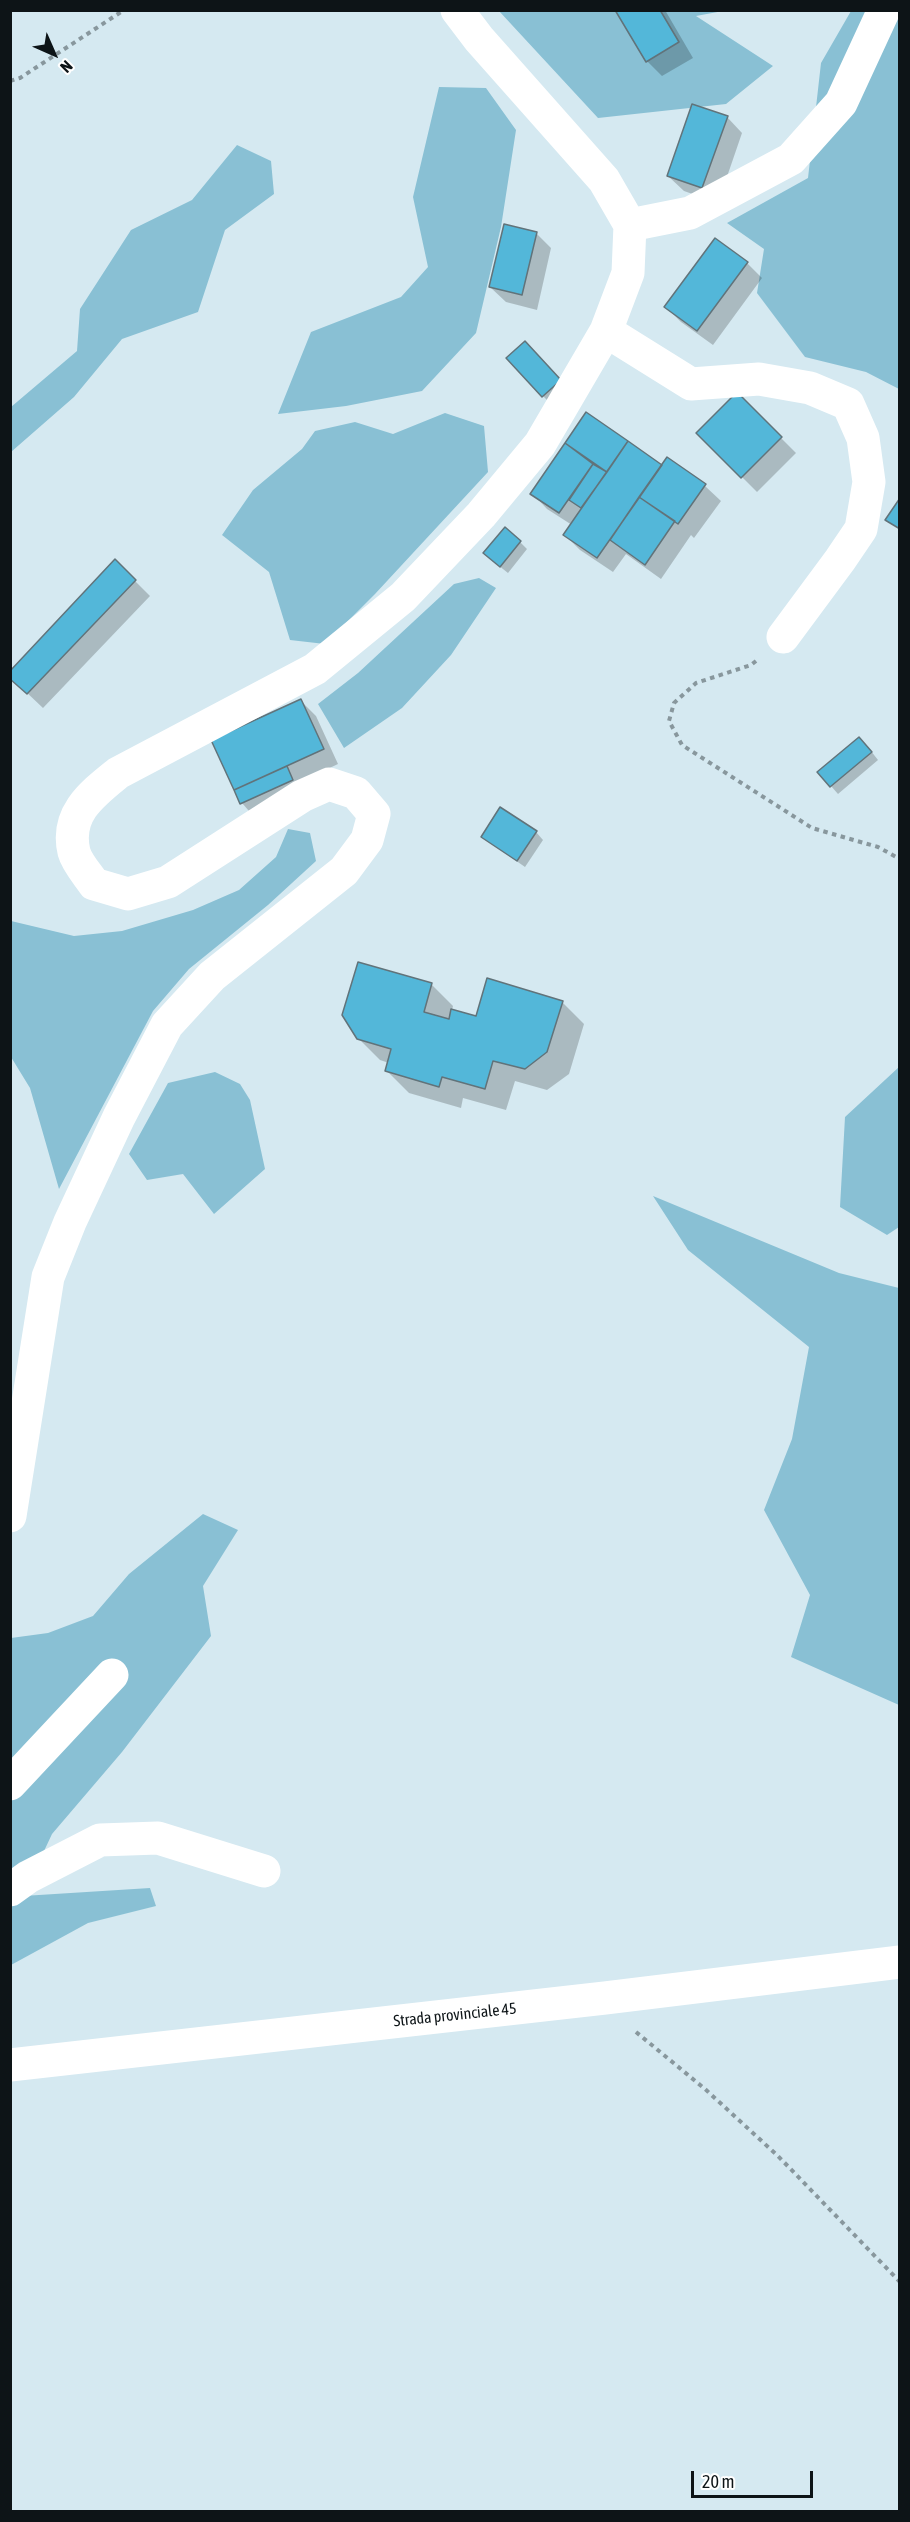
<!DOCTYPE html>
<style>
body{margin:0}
#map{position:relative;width:910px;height:2522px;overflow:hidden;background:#d5e9f1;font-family:"Asap Condensed",sans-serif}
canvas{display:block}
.frame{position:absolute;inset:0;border:12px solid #0d1417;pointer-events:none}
.north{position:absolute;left:24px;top:24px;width:60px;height:60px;-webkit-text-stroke:4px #fff;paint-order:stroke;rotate:135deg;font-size:16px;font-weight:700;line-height:24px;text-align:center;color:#0d1417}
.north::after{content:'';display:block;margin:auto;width:21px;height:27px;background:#0d1417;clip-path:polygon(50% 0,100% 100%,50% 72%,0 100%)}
.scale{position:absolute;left:691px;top:2471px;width:122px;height:27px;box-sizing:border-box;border:3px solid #0d1417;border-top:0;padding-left:8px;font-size:18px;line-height:21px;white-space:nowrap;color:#0d1417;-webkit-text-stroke:4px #fff;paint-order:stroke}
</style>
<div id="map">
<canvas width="910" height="2522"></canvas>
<div class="frame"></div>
<div class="north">N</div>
<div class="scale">20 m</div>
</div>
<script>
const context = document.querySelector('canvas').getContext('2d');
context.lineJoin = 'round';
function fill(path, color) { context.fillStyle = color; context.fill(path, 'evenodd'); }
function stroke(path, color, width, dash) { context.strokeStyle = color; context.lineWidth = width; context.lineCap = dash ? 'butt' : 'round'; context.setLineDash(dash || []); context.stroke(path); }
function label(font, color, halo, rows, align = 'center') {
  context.font = font + ' "Asap Condensed",sans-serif'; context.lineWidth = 5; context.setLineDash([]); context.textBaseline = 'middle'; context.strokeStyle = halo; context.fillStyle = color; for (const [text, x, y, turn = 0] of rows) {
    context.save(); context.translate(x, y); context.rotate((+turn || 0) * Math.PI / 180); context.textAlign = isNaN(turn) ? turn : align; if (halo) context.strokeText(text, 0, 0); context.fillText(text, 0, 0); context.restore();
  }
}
const green = new Path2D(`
 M499 11H723L696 16 773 66 726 104 598 118Z
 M851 11H899V389L866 372 805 357 757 293 764 249 727 223 808 178 821 63Z
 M439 87 486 88 516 130 501 227 476 333 422 391 346 406 278 414 311 332 401 297 428 267 413 197Z
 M237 145 271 161 274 194 225 230 198 312 122 339 74 397 11 452V407L77 351 80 309 131 230 192 200Z
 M445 413 484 426 488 472 375 594 325 644 290 640 269 572 222 535 253 490 302 449 315 431 355 422 393 434Z
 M479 578 496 588 451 655 402 708 344 748 318 704 358 673 454 584Z
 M288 829 310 833 316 861 268 905 189 969 153 1011 59 1189 30 1088 11 1057V921L74 936 122 931 193 910 239 890 276 857Z
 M899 1067V1227L887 1235 840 1207 845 1117Z
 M215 1072 240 1084 250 1100 265 1169 214 1214 183 1174 147 1180 129 1154 168 1083Z
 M653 1196 839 1273 899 1288V1705L791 1657 810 1595 764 1510 792 1439 809 1347 688 1250Z
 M203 1514 238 1530 203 1586 211 1636 122 1752 52 1834 23 1896 150 1888 156 1906 88 1923 11 1965V1638L48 1633 93 1616 129 1574Z`);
const shadow = new Path2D(`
 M617 10H665L693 58 662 76 647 61Z
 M727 117 742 133 718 203 684 191 668 176Z
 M536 233 551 248 537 310 506 302 490 287Z
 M715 240 747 263 762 278 713 345 681 322 666 307Z
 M525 343 567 388 550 403 543 396Z
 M737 394 796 453 757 492 698 433Z
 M587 415 662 467 667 459 705 486 721 501 694 538 691 535 661 579 626 554 613 572 580 550 565 535 572 525 547 509 532 493Z
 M520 542 527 549 508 573 493 561Z
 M115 561 150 596 43 708 24 690Z
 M301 701 316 716 338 764 298 783 249 811 242 803 213 741Z
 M867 746 878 760 838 794 831 786Z
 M536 832 543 840 525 867 482 837Z
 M431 984 453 1006 452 1010 477 1018 562 1002 584 1024 569 1074 547 1090 515 1081 506 1110 463 1098 461 1108 409 1093 387 1071 389 1063 380 1060 358 1038Z`);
const building = new Path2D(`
 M615 10H660L679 42 646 62Z
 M692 104 728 116 702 188 667 176Z
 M504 224 537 232 522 295 489 287Z
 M715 238 748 262 697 331 664 307Z
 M525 341 561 380 542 397 506 358Z
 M737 392 782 437 741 478 696 433Z
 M586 412 628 441 607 472 565 443Z
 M628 441 662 465 597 558 563 535Z
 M565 443 593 464 559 513 530 494Z
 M667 457 706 484 678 524 639 497Z
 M593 464 607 472 581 508 569 500Z
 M639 497 675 521 645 565 610 540Z
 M900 498V529L885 520Z
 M505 527 521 541 500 567 483 553Z
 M115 559 136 580 27 694 10 679V671Z
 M301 699 324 749 234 790 211 740Z
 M859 737 872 752 830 787 817 772Z
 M287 766 293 780 240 804 234 790Z
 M500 807 537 831 517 861 481 837Z
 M358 962 432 983 424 1012 449 1019 451 1009 476 1016 487 978 563 1001 547 1052 525 1069 493 1061 485 1089 442 1077 439 1087 385 1071 391 1049 357 1039 342 1015Z`);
const path = new Path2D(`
 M10 81 20 78 124 10
 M756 661 751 665 696 683 674 703 669 721 682 745 812 828 878 847 900 859
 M636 2032 705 2089 778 2156 900 2282`);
const minor = new Path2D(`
 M630 225 690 213 791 159 841 103 884 10
 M606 331 691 384 759 379 810 388 848 404 863 438 869 482 861 529 840 560 783 637
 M10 1516 48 1277 70 1222 119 1117 167 1025 212 976 344 871 367 840 374 814 356 793 329 784 302 796 168 882 128 894 94 884C88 875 77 863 74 852 65 814 92 794 118 773L315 669 403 597 481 515 540 444 606 331 628 273 630 225 604 180 479 39 457 10
 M10 1784 112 1675
 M10 1890 28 1877 100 1840 158 1838 264 1871`);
const major = new Path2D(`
 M10 2065 605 1998 900 1962`);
const streetNames = [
 ["Strada provinciale 45",455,2015,-6]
];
fill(green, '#89c0d4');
fill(shadow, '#0003');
fill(building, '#53b7d9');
stroke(building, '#61737a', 1.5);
stroke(path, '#88979d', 4, [4.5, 4.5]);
stroke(minor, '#fff', 33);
stroke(major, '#fff', 33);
label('16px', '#0d1417', '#fff', streetNames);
</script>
